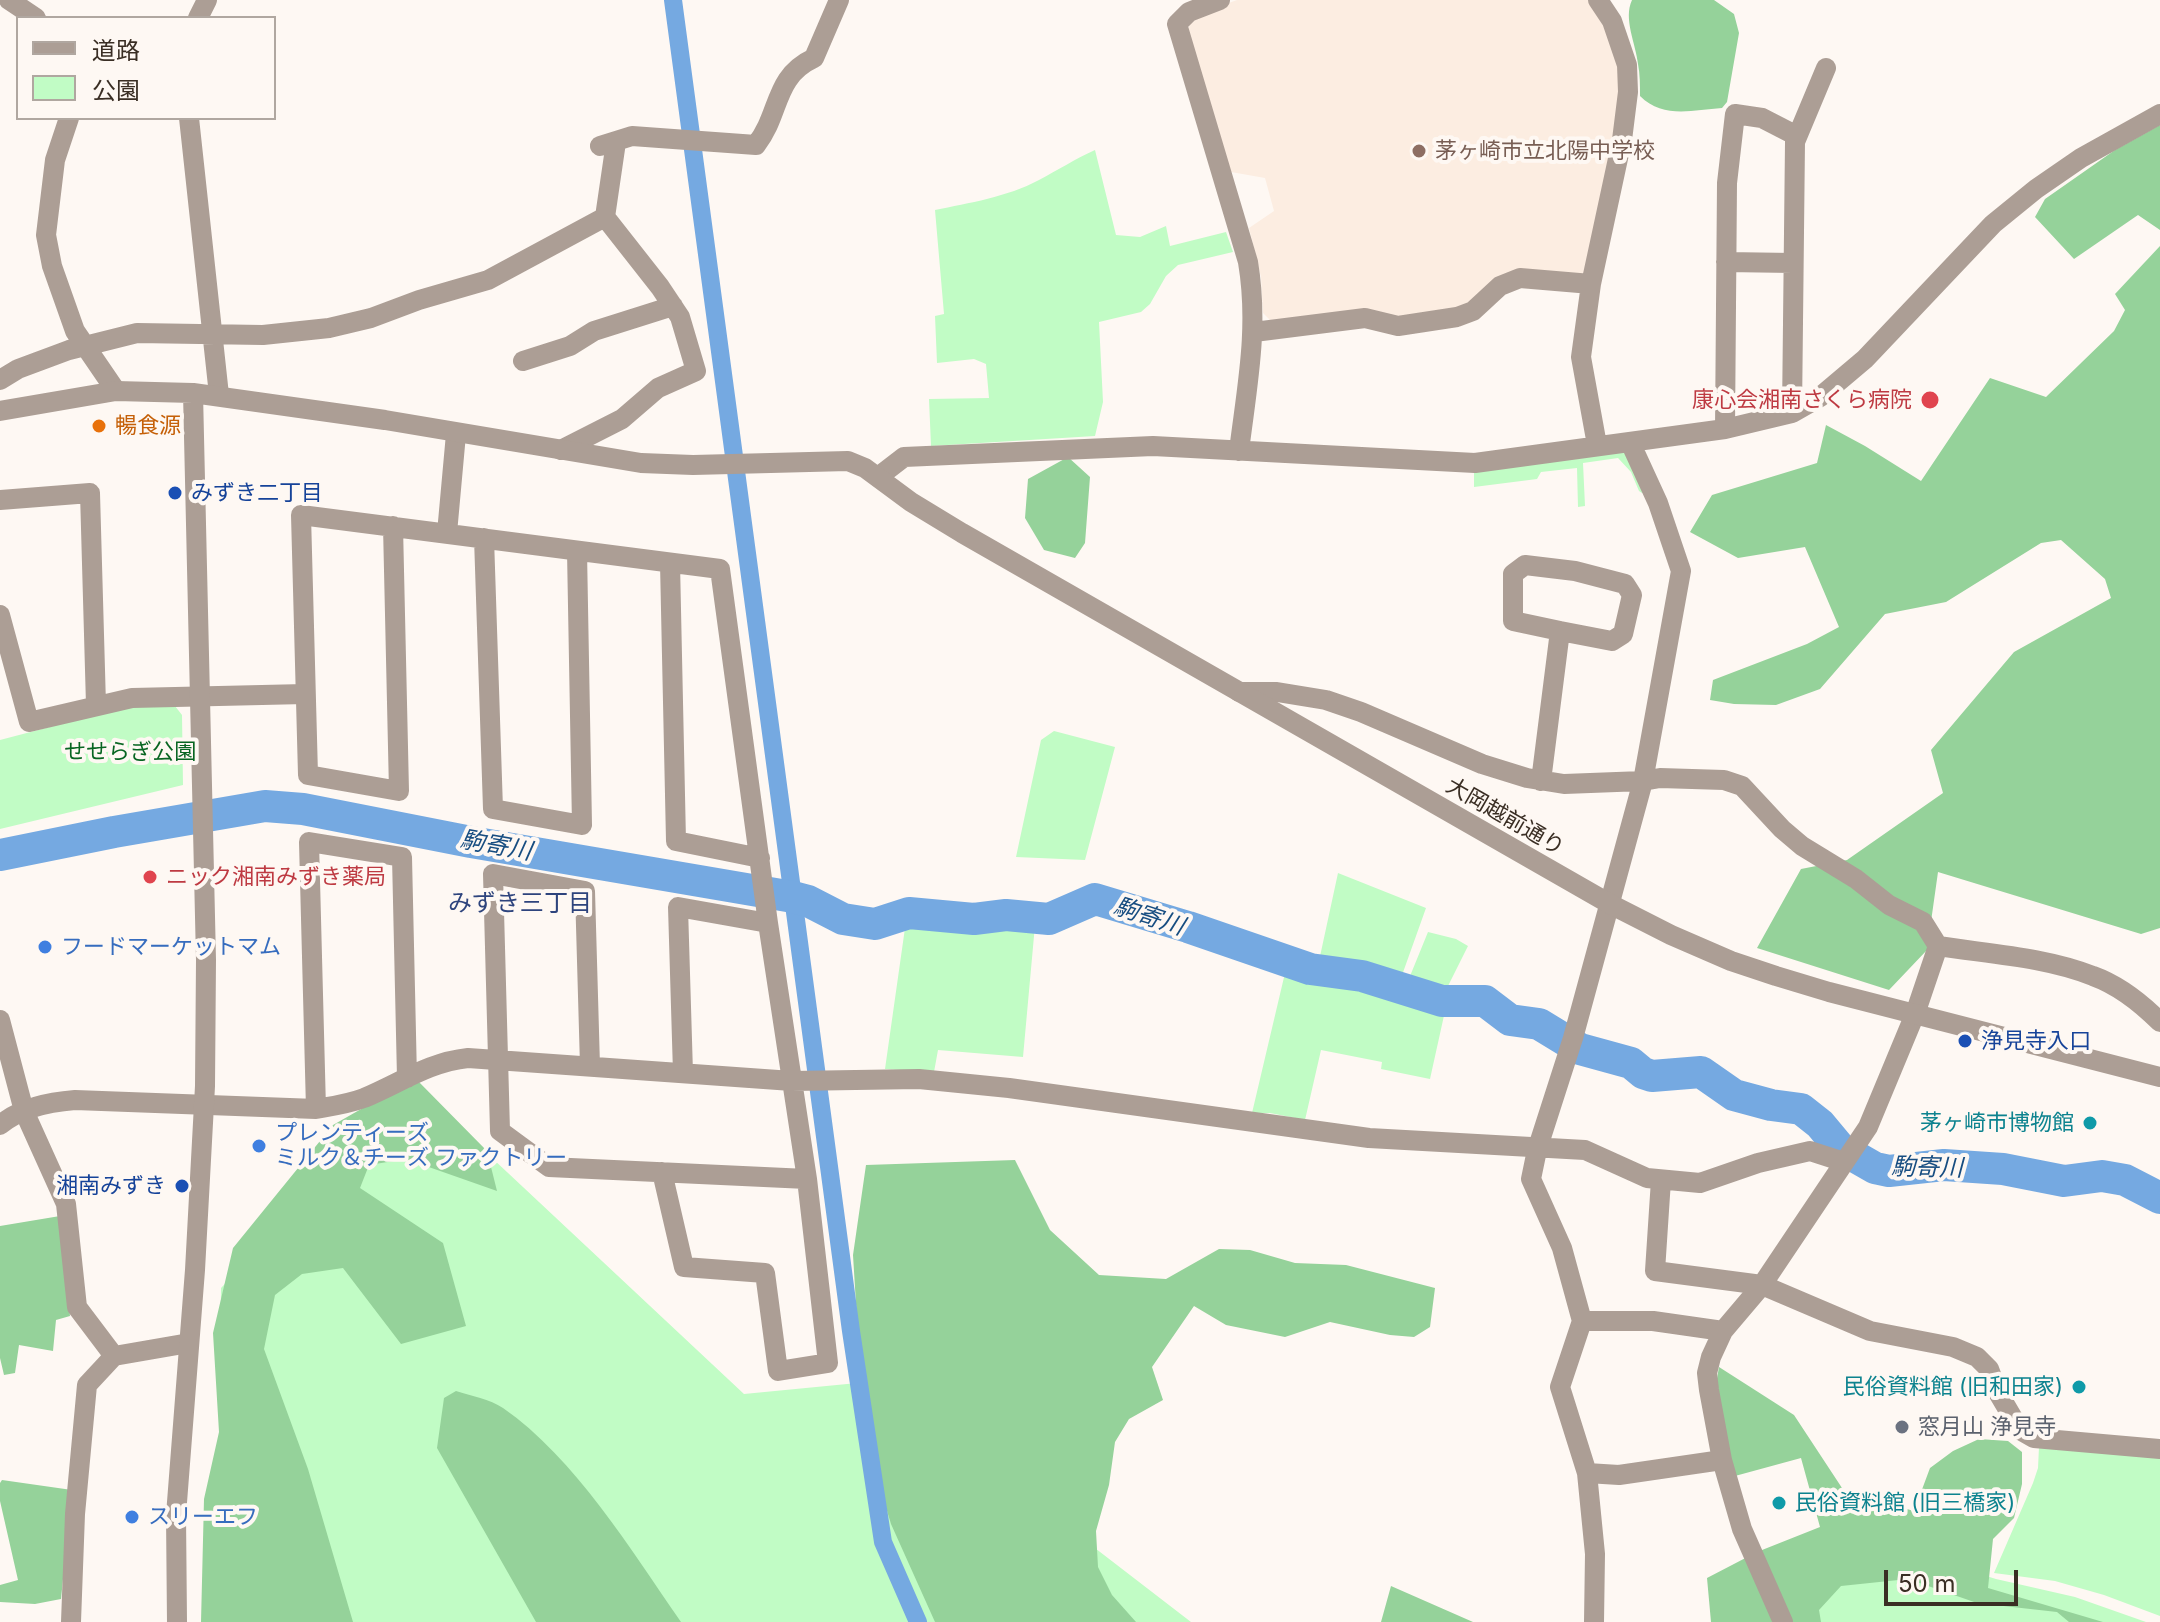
<!DOCTYPE html>
<meta charset="utf-8">
<style>
body{margin:0}
#map{position:relative;width:2160px;height:1622px;overflow:hidden;background:#fef8f3;font-family:Inter,"Noto Sans JP",sans-serif}
canvas{display:block}
.legend{position:absolute;left:16px;top:16px;width:260px;height:104px;box-sizing:border-box;background:#fef8f3;border:2px solid #b0a7a0;margin:0;padding:10px 14px;list-style:none;font-size:24px;color:#3a2e24}
.legend li{display:flex;align-items:center;gap:16px;height:40px}
.legend b{width:40px;border:2px solid #b0a7a0}
.scale{position:absolute;left:1884px;top:1570px;width:134px;height:36px;box-sizing:border-box;border:4px solid #3a2e24;border-top:0;padding-left:10px;font-size:24px;line-height:28px;white-space:nowrap;color:#3a2e24;-webkit-text-stroke:6px #fef8f3;paint-order:stroke}
</style>
<div id="map">
<canvas width="2160" height="1622"></canvas>
<ul class="legend">
<li><b style="height:10px;background:#ac9e95"></b>道路</li>
<li><b style="height:22px;background:#c1fcc5"></b>公園</li>
</ul>
<div class="scale">50 m</div>
</div>
<script>
const context = document.querySelector('canvas').getContext('2d');
context.lineJoin = 'round';
function fill(path, color) { context.fillStyle = color; context.fill(path, 'evenodd'); }
function stroke(path, color, width, dash) { context.strokeStyle = color; context.lineWidth = width; context.lineCap = dash ? 'butt' : 'round'; context.setLineDash(dash || []); context.stroke(path); }
function label(font, color, halo, rows, align = 'center') {
  context.font = font + ' Inter,"Noto Sans JP",sans-serif'; context.lineWidth = 8; context.setLineDash([]); context.textBaseline = 'middle'; context.strokeStyle = halo; context.fillStyle = color; for (const [text, x, y, turn = 0] of rows) {
    context.save(); context.translate(x, y); context.rotate((+turn || 0) * Math.PI / 180); context.textAlign = isNaN(turn) ? turn : align; if (halo) context.strokeText(text, 0, 0); context.fillText(text, 0, 0); context.restore();
  }
}
const built = new Path2D(`
 M1237 0H1594L1611 30 1624 91 1589 274 1525 272 1467 310 1400 320 1272 322 1263 313 1261 277 1249 228 1274 211 1265 178 1231 172 1187 32 1193 16Z`);
const green = new Path2D(`
 M1095 150 1116 235 1140 237 1166 226 1170 246 1226 232 1233 252 1178 265 1166 276 1150 304 1141 312 1099 322 1103 402 1095 436 931 446 929 399 989 398 986 364 974 359 937 363 935 316 944 314 935 210C969 203 1007 197 1039 180 1058 170 1075 159 1095 150Z
 M1625 451 1645 491 1642 493 1639 491 1631 472 1618 458 1583 463 1585 506 1578 507 1577 468 1541 472 1537 479 1474 487V469Z
 M175 706 182 715 183 785 0 829V740L126 707Z
 M1054 731 1115 747 1085 860 1016 857 1041 740Z
 M1338 873 1426 908 1401 978 1346 963 1319 961Z
 M906 921 976 926 1007 922 1035 925 1023 1057 938 1050 934 1072 885 1069Z
 M1428 932 1456 939 1468 946 1444 994 1408 981Z
 M1285 973 1307 980 1362 986 1445 1011 1430 1079 1381 1069 1382 1062 1321 1050 1305 1120 1270 1113H1252Z
 M413 1084 744 1394 878 1381 1191 1622H217L221 1288Z
 M2039 1447 2160 1455V1616L2104 1595 2055 1581 1994 1573 2033 1483 2038 1468Z
 M1883 1544 1996 1579 2075 1597 2146 1622H1803Z`);
const forest = new Path2D(`
 M1632 0H1714L1734 14 1739 33 1727 102 1722 108C1692 110 1663 119 1640 96 1640 85 1640 74 1638 64 1636 44 1623 19 1632 0Z
 M2160 125V230L2138 215 2074 259 2035 217 2045 199 2115 150Z
 M2160 246V928L2141 934 1938 872 1927 950 1889 990 1757 948 1801 869 1847 860 1943 793 1931 750 2014 652 2111 598 2105 579 2061 540 2041 543 1946 602 1885 614 1820 689 1776 705 1734 704 1710 700 1713 680 1807 644 1839 627 1805 547 1738 558 1690 532 1712 495 1817 463 1826 425 1865 446 1921 481 1990 378 2046 397 2114 331 2125 310 2115 294Z
 M1068 457 1090 477 1085 543 1075 558 1044 550 1025 518 1028 479Z
 M418 1081 487 1151 497 1191 406 1159 369 1165 360 1188 443 1243 466 1326 401 1344 343 1268 302 1274 275 1295 264 1349 308 1469 353 1622H201L204 1499 219 1432 213 1333 233 1248 333 1125 377 1100Z
 M1015 1160 1050 1230 1099 1275 1166 1279 1219 1249 1250 1250 1295 1263 1346 1265 1435 1288 1430 1327 1414 1337 1390 1335 1330 1322 1285 1337 1226 1325 1194 1306 1152 1367 1163 1400 1129 1419 1115 1442 1109 1485 1096 1531 1098 1567 1112 1595 1136 1622H935L891 1524 876 1474 862 1402 853 1255 866 1165Z
 M60 1216 70 1316 56 1320 53 1351 19 1345 15 1373 4 1375 0 1358V1226Z
 M1719 1367 1794 1415 1844 1491 1914 1511 1930 1468 1953 1451 1979 1439 2008 1441 2022 1452V1484L2014 1518 1993 1539 1988 1588 2103 1622H2069L2057 1612 1977 1603 1908 1579 1841 1586 1819 1610 1821 1622H1711L1707 1578 1757 1552 1820 1527 1801 1458 1735 1476 1715 1390Z
 M456 1391C471 1396 490 1399 503 1408 575 1458 631 1550 681 1622H536L437 1448 444 1398Z
 M2 1480 72 1490 61 1599 35 1604 0 1602V1585L18 1580 0 1501V1483Z
 M1391 1586 1473 1622H1381Z`);
const canal = new Path2D(`
 M673 0 851 1331 883 1542 918 1622`);
const river = new Path2D(`
 M0 855 114 832 265 806 303 809 471 842 793 897 808 901 843 919 875 924 909 913 974 919 1006 915 1049 919 1095 899 1188 927 1310 969 1362 976 1442 1001H1485L1510 1020 1539 1024 1580 1049 1631 1063 1643 1073 1652 1076 1701 1072 1734 1095 1771 1105 1801 1109 1820 1124 1840 1148 1875 1168 1889 1171 1944 1165 2003 1169 2064 1181 2102 1176 2125 1180 2160 1198`);
const minor = new Path2D(`
 M9 0 36 18
 M1220 0 1189 12 1177 24 1248 262C1259 328 1247 386 1239 451
 M198 18 207 0
 M69 118 55 160 46 235 52 266 75 331 116 391
 M189 118 219 395
 M600 146 632 136 756 145C781 113 773 77 814 58L839 0
 M1726 262 1793 263
 M1254 332 1365 318 1398 326 1457 317 1473 311 1500 286 1520 278 1591 284
 M523 361 570 346 594 331 673 306
 M0 380 18 369 69 350 137 333 263 335 329 328 371 318 419 300 488 280 605 217
 M1792 413 1795 142 1826 68
 M1725 429 1727 183 1735 114 1762 118 1797 136
 M1630 442 1658 503 1681 571 1643 781 1573 1038 1537 1150 1531 1179 1562 1248 1582 1321H1653L1723 1331
 M1597 445 1581 357 1591 284 1622 140 1628 92 1627 65 1612 21 1598 0
 M561 450 622 419 658 388 696 371 680 317 660 287 605 217 616 142
 M878 477 904 457 1153 446 1475 463 1725 429 1792 413 1820 397 1865 359 1993 224 2036 189 2081 158 2160 114
 M0 500 90 493 96 705
 M393 526 399 791 308 775 301 515 720 569 768 923 807 1179 828 1363 778 1371 765 1273 684 1267 662 1172
 M447 533 456 434
 M484 538 493 809 582 825 577 551
 M670 563 676 841 760 858
 M0 615 29 722 132 698 305 694
 M1239 692H1277L1326 700 1361 712 1482 764 1527 778 1564 784 1643 781 1660 778 1724 780 1742 786 1782 829 1802 846 1856 879 1889 905 1923 922 1938 946C1989 954 2045 957 2093 976 2118 985 2141 1003 2160 1022
 M1541 781 1560 631 1513 621V574L1525 565 1575 571 1625 584 1632 595 1623 634 1612 641 1560 631
 M0 1020 24 1111 66 1204 77 1307 114 1356
 M590 1066 585 891 493 874 500 1131 549 1167 807 1179
 M683 1073 678 907 768 923
 M316 1109 309 842 402 857 407 1078
 M0 1125C20 1108 49 1102 75 1100L316 1109C333 1106 348 1104 364 1098 400 1083 429 1062 468 1058L792 1081 919 1079 1009 1088 1369 1138 1585 1150 1647 1178 1700 1183 1758 1163 1810 1151 1844 1162
 M1661 1180 1655 1271 1762 1285 1870 1331 1953 1347 1977 1357 1989 1369 1997 1391 2020 1430 2034 1438 2160 1449
 M1582 1321 1560 1387 1587 1473 1595 1554 1594 1622
 M1587 1473 1619 1475 1722 1460
 M71 1622 75 1514 87 1385 114 1356 189 1343
 M1783 1622 1742 1529 1722 1460 1709 1390 1707 1373 1711 1357 1723 1331 1762 1285 1868 1127 1915 1014 1938 946`);
const tertiary = new Path2D(`
 M0 411 116 391 193 393 385 420 641 463 693 465 848 461 865 468 911 502 962 533 1610 904 1671 935 1731 961 1776 976 1829 992 2160 1077
 M177 1622 176 1515 195 1270 205 1086 206 960 193 393`);
const markers = [
 [1419,151,8,"#8d6e63"],
 [1930,400,10,"#e0444e"],
 [99,426,8,"#e8710a"],
 [175,493,8,"#1a4fb4"],
 [150,877,8,"#e0444e"],
 [45,947,8,"#3f7fe0"],
 [1965,1041,8,"#1a4fb4"],
 [2090,1123,8,"#0f9aa8"],
 [259,1146,8,"#3f7fe0"],
 [182,1186,8,"#1a4fb4"],
 [2079,1387,8,"#0f9aa8"],
 [1902,1427,8,"#6b7280"],
 [1779,1503,8,"#0f9aa8"],
 [132,1517,8,"#3f7fe0"]
];
const educationNames = [
 ["茅ヶ崎市立北陽中学校",1435,151]
];
const healthNames = [
 ["康心会湘南さくら病院",1912,400],
 ["ニック湘南みずき薬局",166,877,"left"]
];
const foodNames = [
 ["暢食源",115,426]
];
const transitNames = [
 ["みずき二丁目",191,493],
 ["浄見寺入口",1981,1041],
 ["湘南みずき",166,1186,"right"]
];
const parkNames = [
 ["せせらぎ公園",130,752]
];
const streetNames = [
 ["大岡越前通り",1505,817,30]
];
const shopNames = [
 ["フードマーケットマム",61,947],
 ["プレンティーズ",275,1133],
 ["ミルク＆チーズ ファクトリー",275,1158],
 ["スリーエフ",148,1517]
];
const cultureNames = [
 ["茅ヶ崎市博物館",2074,1123],
 ["民俗資料館 (旧和田家)",2063,1387],
 ["民俗資料館 (旧三橋家)",1795,1503,"left"]
];
const worshipNames = [
 ["窓月山 浄見寺",1918,1427]
];
const waterNames = [
 ["駒寄川",496,846,10],
 ["駒寄川",1149,917,18],
 ["駒寄川",1927,1168,1]
];
const neighbourhoodNames = [
 ["みずき三丁目",520,904]
];
fill(built, '#fcede1');
fill(green, '#c1fcc5');
fill(forest, '#95d29a');
stroke(canal, '#75a9e1', 18);
stroke(river, '#75a9e1', 32);
stroke(minor, '#ac9e95', 20);
stroke(tertiary, '#ac9e95', 20);
for (const [x, y, r, color] of markers) { const dot = new Path2D(); dot.arc(x, y, r, 0, 2 * Math.PI); context.fillStyle = color; context.fill(dot); stroke(dot, '#fef8f3', 3); }
label('22px', '#785e54', '#fef8f3', educationNames, 'left');
label('22px', '#be3a42', '#fef8f3', healthNames, 'right');
label('22px', '#c56008', '#fef8f3', foodNames, 'left');
label('22px', '#164399', '#fef8f3', transitNames, 'left');
label('22px', '#086522', '#fef8f3', parkNames);
label('22px', '#3a2e24', '#fef8f3', streetNames);
label('22px', '#366cbe', '#fef8f3', shopNames, 'left');
label('22px', '#0d838f', '#fef8f3', cultureNames, 'right');
label('22px', '#5b616d', '#fef8f3', worshipNames, 'left');
label('italic 24px', '#174d81', '#fef8f3', waterNames);
label('24px', '#2e447d', '#fef8f3', neighbourhoodNames);
</script>
